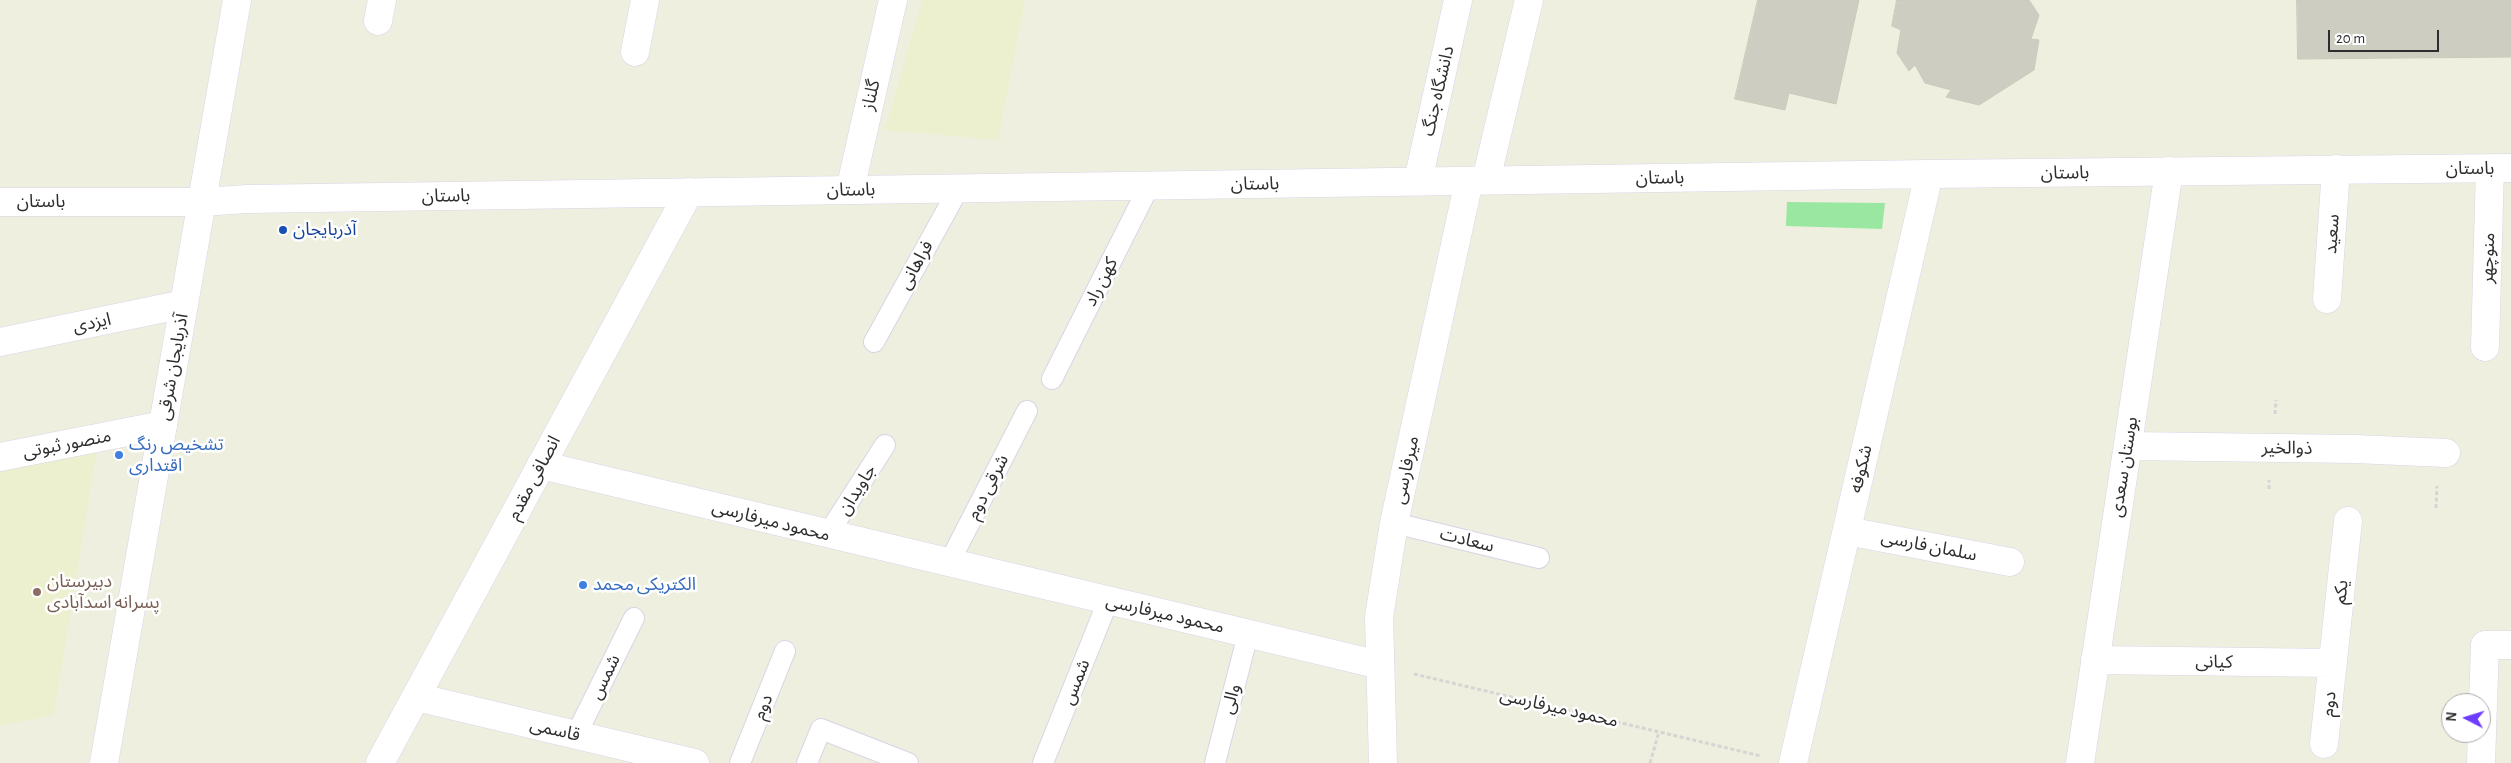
<!DOCTYPE html>
<meta charset="utf-8">
<style>
body{margin:0}
#map{position:relative;width:2511px;height:763px;overflow:hidden;background:#efefdf;font-family:"Alegreya Sans",sans-serif}
canvas{display:block}
.north{position:absolute;left:2441px;top:693px;width:50px;height:50px;box-sizing:border-box;background:#fff;border:1px solid #ababab;border-radius:50%;rotate:275deg;font-size:14px;font-weight:700;line-height:20px;text-align:center;color:#2d2d2d}
.north::after{content:'';display:block;margin:auto;width:18px;height:22px;background:#6c3cff;clip-path:polygon(50% 0,100% 100%,50% 72%,0 100%)}
.scale{position:absolute;left:2328px;top:30px;width:111px;height:22px;box-sizing:border-box;border:2px solid #2d2d2d;border-top:0;padding-left:6px;font-size:15px;line-height:18px;white-space:nowrap;color:#2d2d2d;-webkit-text-stroke:4px #fff;paint-order:stroke}
</style>
<div id="map">
<canvas width="2511" height="763"></canvas>
<div class="north">N</div>
<div class="scale">20 m</div>
</div>
<script>
const context = document.querySelector('canvas').getContext('2d');
context.lineJoin = 'round';
function fill(path, color) { context.fillStyle = color; context.fill(path, 'evenodd'); }
function stroke(path, color, width, dash) { context.strokeStyle = color; context.lineWidth = width; context.lineCap = dash ? 'butt' : 'round'; context.setLineDash(dash || []); context.stroke(path); }
function label(font, color, halo, rows, align = 'center') {
  context.font = font + ' "Alegreya Sans","Noto Sans Arabic",sans-serif'; context.lineWidth = 5; context.setLineDash([]); context.textBaseline = 'middle'; context.strokeStyle = halo; context.fillStyle = color; for (const [text, x, y, turn = 0] of rows) {
    context.save(); context.translate(x, y); context.rotate((+turn || 0) * Math.PI / 180); context.textAlign = isNaN(turn) ? turn : align; if (halo) context.strokeText(text, 0, 0); context.fillText(text, 0, 0); context.restore();
  }
}
const education = new Path2D(`
 M922 0H1025L998 140 885 130Z
 M97 449 54 715 0 725V469Z`);
const green = new Path2D(`
 M1787 202 1885 203 1882 229 1786 226Z`);
const building = new Path2D(`
 M1758 0H1859L1836 104 1789 93 1785 110 1735 99Z
 M1897 0H2029L2039 15 2031 39 2039 40 2034 70 1979 105 1946 97 1951 90 1925 83 1915 65 1909 71 1897 53 1901 30 1892 26Z
 M2297 0H2511V57L2298 59Z`);
const path = new Path2D(`
 M2275 414 2276 400
 M2269 489V480
 M2436 508 2437 486
 M1414 674 1761 756
 M1650 763 1659 732`);
const lane = new Path2D(`
 M874 342 959 188
 M1052 379 1149 186
 M1394 523 1539 558
 M828 534 885 445
 M949 563 1027 411
 M576 735 634 618
 M740 763 785 651
 M807 763 821 729 908 763
 M1043 763 1108 601
 M1215 763 1248 634`);
const street = new Path2D(`
 M378 21 382 0
 M635 52 645 0
 M850 190 893 0
 M2327 299 2336 169
 M0 342 184 304
 M2485 347 2490 169
 M2128 446 2355 449 2446 453
 M0 457 163 425
 M541 465 1380 665
 M1847 531 2010 562
 M2095 660 2333 663
 M416 697 695 763
 M2324 744 2348 521
 M1383 763 1379 617 1394 523 1469 181
 M2080 763 2169 171
 M2481 763 2485 645H2511`);
const secondary = new Path2D(`
 M1486 180 1529 0
 M1418 181 1458 0
 M0 202H202L247 199 1929 174 2511 168
 M104 763 237 0
 M380 763 689 192
 M1793 763 1929 174`);
const markers = [
 [283,230,5,"#1a4fb4"],
 [119,455,5,"#3f7fe0"],
 [583,585,5,"#3f7fe0"],
 [37,592,5,"#8d6e63"]
];
const streetNames = [
 ["دانشگاه جنگ",1438,91,-77],
 ["گلناز",871,95,-77],
 ["باستان",2470,169],
 ["باستان",2065,173,-1],
 ["باستان",1660,178,-1],
 ["باستان",1255,184,-1],
 ["باستان",851,190,-1],
 ["باستان",446,196,-1],
 ["باستان",41,202],
 ["سعید",2332,234,-86],
 ["منوچهر",2488,258,-88],
 ["فراهانی",916,265,-61],
 ["کهن راد",1101,282,-63],
 ["ایزدی",92,323,-12],
 ["آذربایجان شرقی",173,367,-80],
 ["منصور ثبوتی",67,444,-11],
 ["ذوالخیر",2287,448,1],
 ["بوستان سعدى",2124,467,-81],
 ["شکوفه",1861,469,-77],
 ["میرفارسی",1406,470,-78],
 ["انصافی مقدم",534,478,-62],
 ["شرقی دوم",988,487,-63],
 ["جاویدان",857,490,-58],
 ["محمود میرفارسی",771,521,14],
 ["سعادت",1467,540,14],
 ["سلمان فارسی",1929,546,11],
 ["یکم",2341,592,-84],
 ["محمود میرفارسی",1165,614,13],
 ["کیانی",2214,662,1],
 ["شمس",605,677,-64],
 ["شمس",1076,682,-68],
 ["والی",1231,699,-75],
 ["دوم",2329,704,-84],
 ["دوم",763,707,-68],
 ["محمود میرفارسی",1559,708,13],
 ["قاسمی",555,730,13]
];
const transitNames = [
 ["آذربایجان",293,230]
];
const shopNames = [
 ["تشخیص رنگ",129,445],
 ["اقتداری",129,466],
 ["الکتریکی محمد",593,585]
];
const educationNames = [
 ["دبیرستان",47,582],
 ["پسرانه اسدآبادی",47,603]
];
fill(education, '#edf0cf');
fill(green, '#9ae7a1');
fill(building, '#cdcec1');
stroke(building, '#c9cbb8', 1);
stroke(lane, '#d8d4e6', 22);
stroke(street, '#d8d4e6', 29);
stroke(secondary, '#d8d4e6', 29);
stroke(path, '#d5d5d5', 3, [4, 2.5]);
stroke(lane, '#fff', 20);
stroke(street, '#fff', 28);
stroke(secondary, '#fff', 28);
for (const [x, y, r, color] of markers) { const dot = new Path2D(); dot.arc(x, y, r, 0, 2 * Math.PI); context.fillStyle = color; context.fill(dot); stroke(dot, '#fff', 2); }
label('18px', '#2d2d2d', '#fff', streetNames);
label('18px', '#164399', '#fff', transitNames, 'left');
label('18px', '#366cbe', '#fff', shopNames, 'left');
label('18px', '#785e54', '#fff', educationNames, 'left');
</script>
